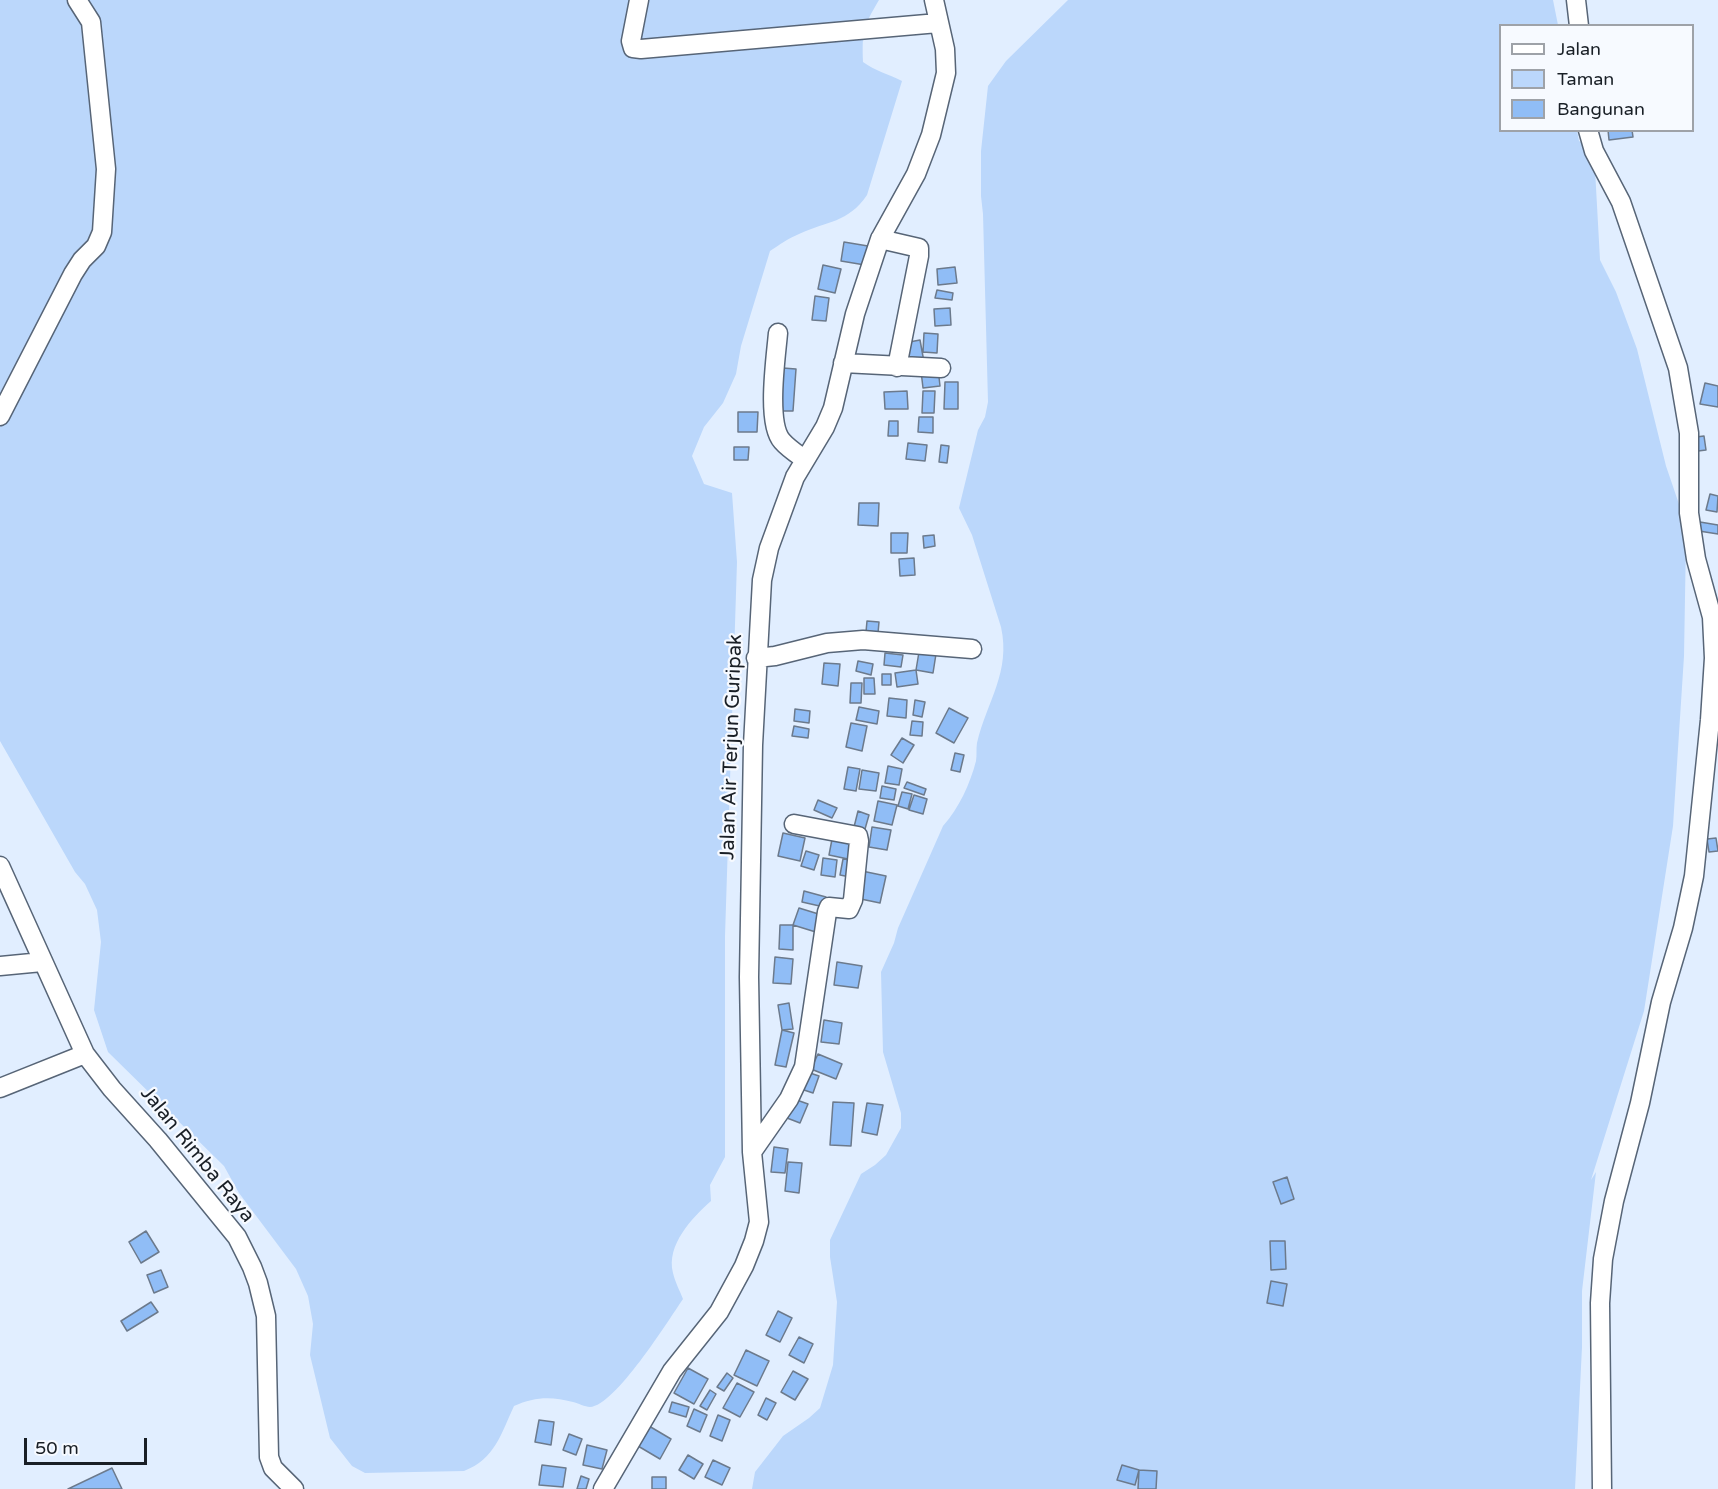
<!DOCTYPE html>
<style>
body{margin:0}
#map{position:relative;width:1718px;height:1489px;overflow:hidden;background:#e1eeff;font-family:"Varela Round",sans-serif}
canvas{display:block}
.legend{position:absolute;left:1499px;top:24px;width:195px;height:108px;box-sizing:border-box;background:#f7faff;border:2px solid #9ea2a8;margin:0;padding:8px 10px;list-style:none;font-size:18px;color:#191f26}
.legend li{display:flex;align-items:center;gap:12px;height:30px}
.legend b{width:30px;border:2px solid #9ea2a8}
.scale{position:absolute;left:24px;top:1438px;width:123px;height:27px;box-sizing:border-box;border:3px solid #191f26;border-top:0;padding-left:8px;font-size:18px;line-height:21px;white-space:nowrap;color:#191f26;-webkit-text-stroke:4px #f7faff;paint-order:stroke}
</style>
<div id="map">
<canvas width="1718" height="1489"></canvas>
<ul class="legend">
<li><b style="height:8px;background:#fff"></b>Jalan</li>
<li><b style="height:16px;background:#bbd7fb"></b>Taman</li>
<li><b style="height:16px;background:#90bdf6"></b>Bangunan</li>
</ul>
<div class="scale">50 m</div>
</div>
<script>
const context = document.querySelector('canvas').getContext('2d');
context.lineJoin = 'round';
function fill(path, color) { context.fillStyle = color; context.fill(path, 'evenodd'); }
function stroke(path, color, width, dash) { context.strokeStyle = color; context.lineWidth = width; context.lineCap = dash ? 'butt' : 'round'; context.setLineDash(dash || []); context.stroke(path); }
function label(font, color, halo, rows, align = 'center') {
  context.font = font + ' "Varela Round",sans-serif'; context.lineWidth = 4.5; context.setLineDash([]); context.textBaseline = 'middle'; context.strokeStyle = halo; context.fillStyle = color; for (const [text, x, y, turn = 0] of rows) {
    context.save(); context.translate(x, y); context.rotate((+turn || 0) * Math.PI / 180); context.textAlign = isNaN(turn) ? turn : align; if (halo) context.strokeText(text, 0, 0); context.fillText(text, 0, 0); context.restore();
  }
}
const green = new Path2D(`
 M0 0H879C863 27 862 31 863 62 875 71 888 74 902 81L867 195C848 223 827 221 799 234 789 238 779 245 770 251L741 346 736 374 723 403 704 427 692 456 704 484 732 493 737 562 725 936V1157L710 1185 711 1201C692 1218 666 1245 673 1273 675 1282 680 1291 683 1299 668 1321 615 1406 590 1407 585 1407 578 1403 573 1402 551 1396 534 1397 514 1406 501 1434 495 1459 464 1471L365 1473 352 1466 330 1438 310 1355 313 1324 308 1296 296 1269 239 1193 224 1166 108 1052 94 1010 101 942 97 910 85 884 75 872 0 741Z
 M1068 0H1553L1558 25 1500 26V130L1577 131 1579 141 1594 151 1600 260 1616 292 1637 349 1666 466 1681 510 1686 539 1684 656 1673 826 1644 1011 1591 1180 1596 1172 1582 1291V1347L1575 1489H752L755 1472 783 1436 809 1418 820 1408 833 1365 837 1302 830 1257V1240L861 1174 875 1165 886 1155 901 1128V1113L883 1052 881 972 894 943 898 928 943 826C959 808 970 784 976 761 977 755 976 749 977 743 987 701 1011 672 1001 627L972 535 959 508 978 430 985 417 988 402 983 214 981 196V151L988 86 1006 61Z`);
const building = new Path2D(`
 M1608 130H1632L1633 137 1609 140Z
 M844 242 868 246 865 265 841 261Z
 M823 265 841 269 835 293 818 289Z
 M955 267 957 283 938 285 937 269Z
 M937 290 953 293 952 300 935 298Z
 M815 296 829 298 826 321 812 320Z
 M950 308 951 325 935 326 934 309Z
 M924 333 938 334 937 353 923 352Z
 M920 340 924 362 907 364 904 343Z
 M783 368 796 369 793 411H780Z
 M938 368 940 386 923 388 921 371Z
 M945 382H958V409H944Z
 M1705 383 1718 386V407L1700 404Z
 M907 391 908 409H885L884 392Z
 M923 391H935L934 413H922Z
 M738 412H758L757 432H738Z
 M919 417H933V433L918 432Z
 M889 421H898V436H888Z
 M1704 436 1706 450 1698 451 1696 437Z
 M908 443 927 445 925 461 906 459Z
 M941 445 949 446 947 463 939 462Z
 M734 447H749L748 460H734Z
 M1710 494 1718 496 1717 512 1706 510Z
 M859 503H879L878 526 858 525Z
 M1700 522 1718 525V534L1699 531Z
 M891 533H908L907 553H891Z
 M934 535 935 546 924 548 923 536Z
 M914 558 915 575 900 576 899 559Z
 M867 621 879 622 878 633 866 632Z
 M919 652 936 654 933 673 916 670Z
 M885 653 903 655 901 667 884 665Z
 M858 661 873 664 871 675 856 671Z
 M824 663 840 664 838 686 822 684Z
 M916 670 918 684 897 687 895 673Z
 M882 674H891V685H882Z
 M864 678H874L875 694H864Z
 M851 683H862L861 703H850Z
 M889 698 907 700 906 718 887 716Z
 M915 700 925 702 922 717 913 715Z
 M859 707 879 711 877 724 856 720Z
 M949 708 968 718 954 743 936 733Z
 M795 709 810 711 809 723 794 721Z
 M912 721 923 722 922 736 910 735Z
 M851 723 867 726 862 751 846 747Z
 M794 726 809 729 808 738 792 736Z
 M902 738 914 745 903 763 891 755Z
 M955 753 964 755 960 772 951 770Z
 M888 766 902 769 899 785 885 783Z
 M848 767 860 769 856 791 844 789Z
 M862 770 879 773 876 791 859 789Z
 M907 782 926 789 924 795 904 788Z
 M882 786 896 789 894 800 880 798Z
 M902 792 912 794 908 809 898 806Z
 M914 795 927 799 923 814 909 810Z
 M818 800 837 808 832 818 814 810Z
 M878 801 897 805 892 825 874 821Z
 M858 811 869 815 865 829 854 827Z
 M872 827 891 830 887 850 869 847Z
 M783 833 805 838 800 861 778 856Z
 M833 834 852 837 848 859 829 855Z
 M1716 838 1718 851 1709 852 1707 839Z
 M806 851 819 855 814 870 801 866Z
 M823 858 837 860 835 877 821 875Z
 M843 859 852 860 850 877 840 875Z
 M862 871 886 876 880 903 856 898Z
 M804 891 826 897 824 907 802 902Z
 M799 908 825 916 819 933 793 925Z
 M780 925H793V950L779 949Z
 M775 957 793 959 791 984 773 983Z
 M837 962 862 966 858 988 834 985Z
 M789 1003 793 1029 782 1030 778 1005Z
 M824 1020 842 1023 839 1044 821 1042Z
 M782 1030 794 1033 786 1067 775 1065Z
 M818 1054 842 1064 836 1079 811 1069Z
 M804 1071 819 1076 813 1093 798 1088Z
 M794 1099 808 1104 800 1123 787 1118Z
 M833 1102 854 1103 851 1146 830 1145Z
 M867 1103 883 1105 877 1135 862 1132Z
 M774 1147 788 1149 785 1173 771 1172Z
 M788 1162 802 1163 799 1193 785 1191Z
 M1287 1177 1294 1199 1281 1204 1273 1182Z
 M146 1231 159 1252 141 1263 129 1242Z
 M1270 1241H1285L1286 1269 1271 1270Z
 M161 1270 168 1287 154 1293 147 1275Z
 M1271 1281 1287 1284 1283 1306 1267 1303Z
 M151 1302 158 1312 127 1331 121 1321Z
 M778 1311 792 1318 780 1342 766 1335Z
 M799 1337 813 1344 804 1363 789 1355Z
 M746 1350 769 1361 757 1386 734 1375Z
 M688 1368 708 1379 694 1404 674 1393Z
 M793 1371 808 1379 795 1400 781 1392Z
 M727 1373 733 1378 724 1391 717 1387Z
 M737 1383 754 1392 740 1417 723 1408Z
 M710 1390 716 1394 707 1410 700 1406Z
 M766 1398 776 1403 767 1420 758 1415Z
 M672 1402 689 1407 686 1417 669 1412Z
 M694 1409 707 1415 700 1432 687 1426Z
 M718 1415 730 1420 722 1441 710 1436Z
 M539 1420 554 1422 551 1445 535 1442Z
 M649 1426 671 1439 660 1459 638 1446Z
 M569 1434 582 1439 576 1455 563 1450Z
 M587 1445 607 1450 602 1469 583 1465Z
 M688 1455 703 1464 694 1479 679 1470Z
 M713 1460 730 1468 722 1485 705 1477Z
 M542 1465 566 1468 563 1487 539 1485Z
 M1122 1465 1139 1470 1135 1485 1117 1480Z
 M112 1468 122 1489H68Z
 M1139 1470 1157 1471 1156 1489H1138Z
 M581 1476 589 1479 586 1489H577Z
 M652 1477H666V1489H652Z`);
const minor = new Path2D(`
 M639 0 631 41 633 48 641 49 938 23
 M1576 0 1579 26
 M1588 130 1594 151 1621 202 1678 368 1689 433V513L1696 559 1712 617 1714 658 1710 720 1694 876 1683 928 1661 1002 1640 1103 1614 1201 1603 1259 1600 1303 1602 1489
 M880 239 919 248V256L897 367
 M778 333C776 357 766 423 782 441 788 448 797 454 804 459
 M843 363 941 368
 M0 416 73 274 82 260 96 246 102 232 106 169 91 22 77 0
 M756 658 775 656 827 643 863 640 972 649
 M0 866 85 1054 112 1089 158 1140 237 1237 252 1267 258 1283 266 1316 269 1457 273 1468 294 1489
 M0 966 42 962
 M0 1088 85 1054
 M752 1152 789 1099 804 1067 827 912 829 907 849 909 853 900 859 841 858 836 794 824
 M603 1489 672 1371 719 1312 744 1266 754 1241 759 1222 752 1152 749 977 753 745 762 580 769 548 795 477 825 427 833 408 855 314 880 239 916 174 931 135 946 73 945 49 934 0`);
const streetNames = [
 ["Jalan Air Terjun Guripak",732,747,-88],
 ["Jalan Rimba Raya",197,1155,51]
];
fill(green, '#bbd7fb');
fill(building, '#90bdf6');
stroke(building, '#6c7a8c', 1.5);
stroke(minor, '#576577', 21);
stroke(minor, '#fff', 18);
label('20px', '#191f26', '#f7faff', streetNames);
</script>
